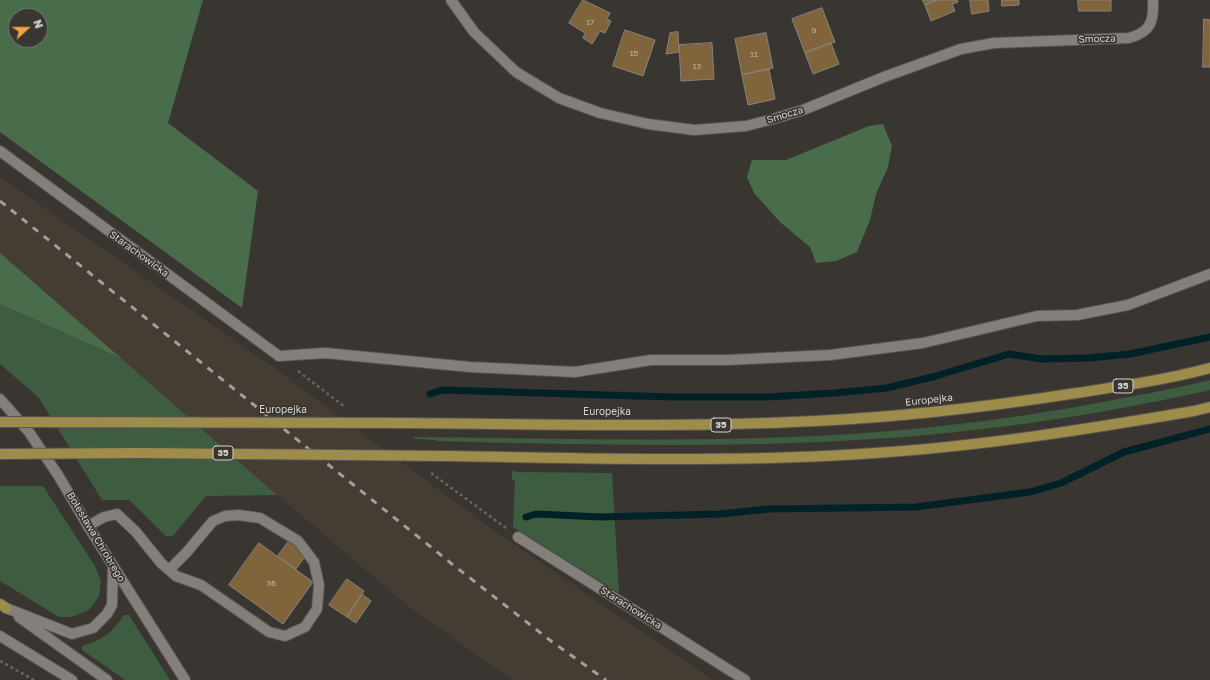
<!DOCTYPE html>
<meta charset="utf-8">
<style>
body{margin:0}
#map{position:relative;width:1210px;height:680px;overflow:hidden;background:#393531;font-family:"Golos Text",sans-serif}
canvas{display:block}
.north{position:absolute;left:8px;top:8px;width:40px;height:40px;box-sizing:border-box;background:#393531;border:1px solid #787571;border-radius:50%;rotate:69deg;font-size:11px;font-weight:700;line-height:16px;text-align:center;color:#d6d4d1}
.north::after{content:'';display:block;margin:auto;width:14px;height:18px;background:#f0a63e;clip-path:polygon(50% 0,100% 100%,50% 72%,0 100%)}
</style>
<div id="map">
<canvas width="1210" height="680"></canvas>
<div class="north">N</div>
</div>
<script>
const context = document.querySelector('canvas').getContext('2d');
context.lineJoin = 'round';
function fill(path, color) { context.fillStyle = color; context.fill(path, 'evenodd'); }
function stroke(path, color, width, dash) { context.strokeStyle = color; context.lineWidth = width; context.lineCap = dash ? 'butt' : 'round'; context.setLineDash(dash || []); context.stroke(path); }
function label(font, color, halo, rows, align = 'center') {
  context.font = font + ' "Golos Text",sans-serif'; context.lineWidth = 3.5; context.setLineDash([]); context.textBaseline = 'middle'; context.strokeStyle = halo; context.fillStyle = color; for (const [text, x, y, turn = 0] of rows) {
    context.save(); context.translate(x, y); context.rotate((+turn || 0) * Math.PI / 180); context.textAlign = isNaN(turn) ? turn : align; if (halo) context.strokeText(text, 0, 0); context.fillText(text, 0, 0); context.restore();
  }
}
const built = new Path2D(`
 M0 177 269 364 496 532 713 680H512L409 607 277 495 0 253Z`);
const green = new Path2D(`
 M0 304 122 359 277 495 206 496 173 536H166L129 500H102L39 398 0 364Z
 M1210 380V390C1073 421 933 439 792 443 674 447 555 444 437 441L436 440 415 439 413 437C539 438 666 442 792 437 897 433 1004 421 1108 401 1142 394 1176 389 1210 380Z
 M512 471 518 472 612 473 619 593 513 527 515 480H512Z
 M0 486H43L95 566 101 580 99 596 89 610 72 617H59L0 581Z
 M124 615H129L170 680H125L82 650V646C103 639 111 634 124 615Z`);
const forest = new Path2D(`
 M0 0H203L168 123 258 191 242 308 0 132ZM16 16H40V40H16Z
 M883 124 892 146 888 167 876 194 870 220 857 252 836 261 816 263 810 247 780 222 754 193 747 177 752 160H786L869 126Z
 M0 253 122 359 0 304Z`);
const stream = new Path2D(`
 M430 394 442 390 672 397H767L835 393 887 388 936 376 1009 354 1042 359 1089 358 1130 354 1210 337
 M526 517 536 514 600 517 720 514 769 509 916 507 1030 492 1061 483 1124 452 1210 429`);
const building = new Path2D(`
 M583 0 610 13 607 19 611 21 605 33 600 31 592 44 583 38 585 33 569 23Z
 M923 0H937L925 5Z
 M937 0H957L958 2 952 4 955 11 931 21 925 5Z
 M970 0H988L989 11 972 14Z
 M1002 0H1019V5L1002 6Z
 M1078 0H1111V11H1079Z
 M822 8 835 42 805 53 792 19Z
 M1204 19 1210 20V67H1203Z
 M625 30 655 40 643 76 613 66Z
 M678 32 679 52 666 54 670 33Z
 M766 33 773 68 742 75 735 39Z
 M712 43 714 79 681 81 679 45Z
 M831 43 839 64 813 74 805 53Z
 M769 69 775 99 748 105 742 75Z
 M289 541 307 554 296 569 278 556Z
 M259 543 313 582 283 624 229 585Z
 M347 579 364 591 347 617 329 605Z
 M362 594 371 601 356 623 347 617Z`);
const path = new Path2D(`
 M298 371 345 407
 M431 473 506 528
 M0 661 34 680`);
const service = new Path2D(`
 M279 356 325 353 470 367 575 372 651 360H727L830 355 923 343 1037 316 1077 315 1128 305 1210 274
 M88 526 104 517 117 514 136 532 161 563 176 576 201 585 269 632 285 636 305 627 317 609 319 585 314 562 298 541 260 518 238 515 225 516 213 521 186 553 169 570`);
const minor = new Path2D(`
 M451 0 474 32 516 72 559 98 600 113 648 124 694 130 746 126 773 119 803 110 884 77 961 49 994 43 1129 38C1151 32 1154 21 1153 0
 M0 151 279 356
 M518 537 745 680
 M0 636 72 680`);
const secondary = new Path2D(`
 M0 399 29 432 58 475 88 526 185 680
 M6 608 72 634 93 628 107 614 112 605 113 566
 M19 617 107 680`);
const primary = new Path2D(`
 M405 423C542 424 679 428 816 421 901 417 986 407 1070 394 1117 387 1164 380 1210 368
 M446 456C589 458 733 463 876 453 983 446 1088 429 1194 411L1210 407
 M0 604 6 608`);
const rail = new Path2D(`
 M0 201 452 564 551 641 606 680`);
const primaryBridge = new Path2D(`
 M0 422 405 423
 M0 454 140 453 446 456`);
const numberNames = [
 ["17",590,22],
 ["9",814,30],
 ["15",634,53],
 ["11",754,54],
 ["13",697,66],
 ["36",271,583]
];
const shields = [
 [1123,386,20],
 [721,425,20],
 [223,453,20]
];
const shieldNames = [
 ["35",1123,386],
 ["35",721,425],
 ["35",223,453]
];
const streetNames = [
 ["Smocza",1097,39,-2],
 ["Smocza",785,115,-17],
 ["Starachowicka",139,254,36],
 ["Europejka",929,400,-6],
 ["Europejka",283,410],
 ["Europejka",607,412],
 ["Bolesława Chrobrego",96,537,59],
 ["Starachowicka",631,608,32]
];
fill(built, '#453c33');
fill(green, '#3e5c40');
fill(forest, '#496c4b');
stroke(stream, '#002226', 7);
fill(building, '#80643c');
stroke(building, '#88837e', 1);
stroke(service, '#575450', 12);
stroke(minor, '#575450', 12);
stroke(secondary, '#575450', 12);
stroke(primary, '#575450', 12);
stroke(path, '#686561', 2.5, [3, 3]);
stroke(service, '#847f7a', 10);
stroke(minor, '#847f7a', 10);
stroke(secondary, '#847f7a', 10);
stroke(primary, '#9e8c4b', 10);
stroke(rail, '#a19e9b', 3, [7, 7]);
stroke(primaryBridge, '#575450', 12, []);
stroke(primaryBridge, '#9e8c4b', 10);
label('8px', '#c0b8ac', null, numberNames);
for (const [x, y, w] of shields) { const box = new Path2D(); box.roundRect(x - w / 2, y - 7, w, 14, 3); context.fillStyle = '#393531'; context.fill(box); stroke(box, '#d6d4d1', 1); }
label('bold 9px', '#d6d4d1', null, shieldNames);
label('10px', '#d6d4d1', '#393531', streetNames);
</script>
